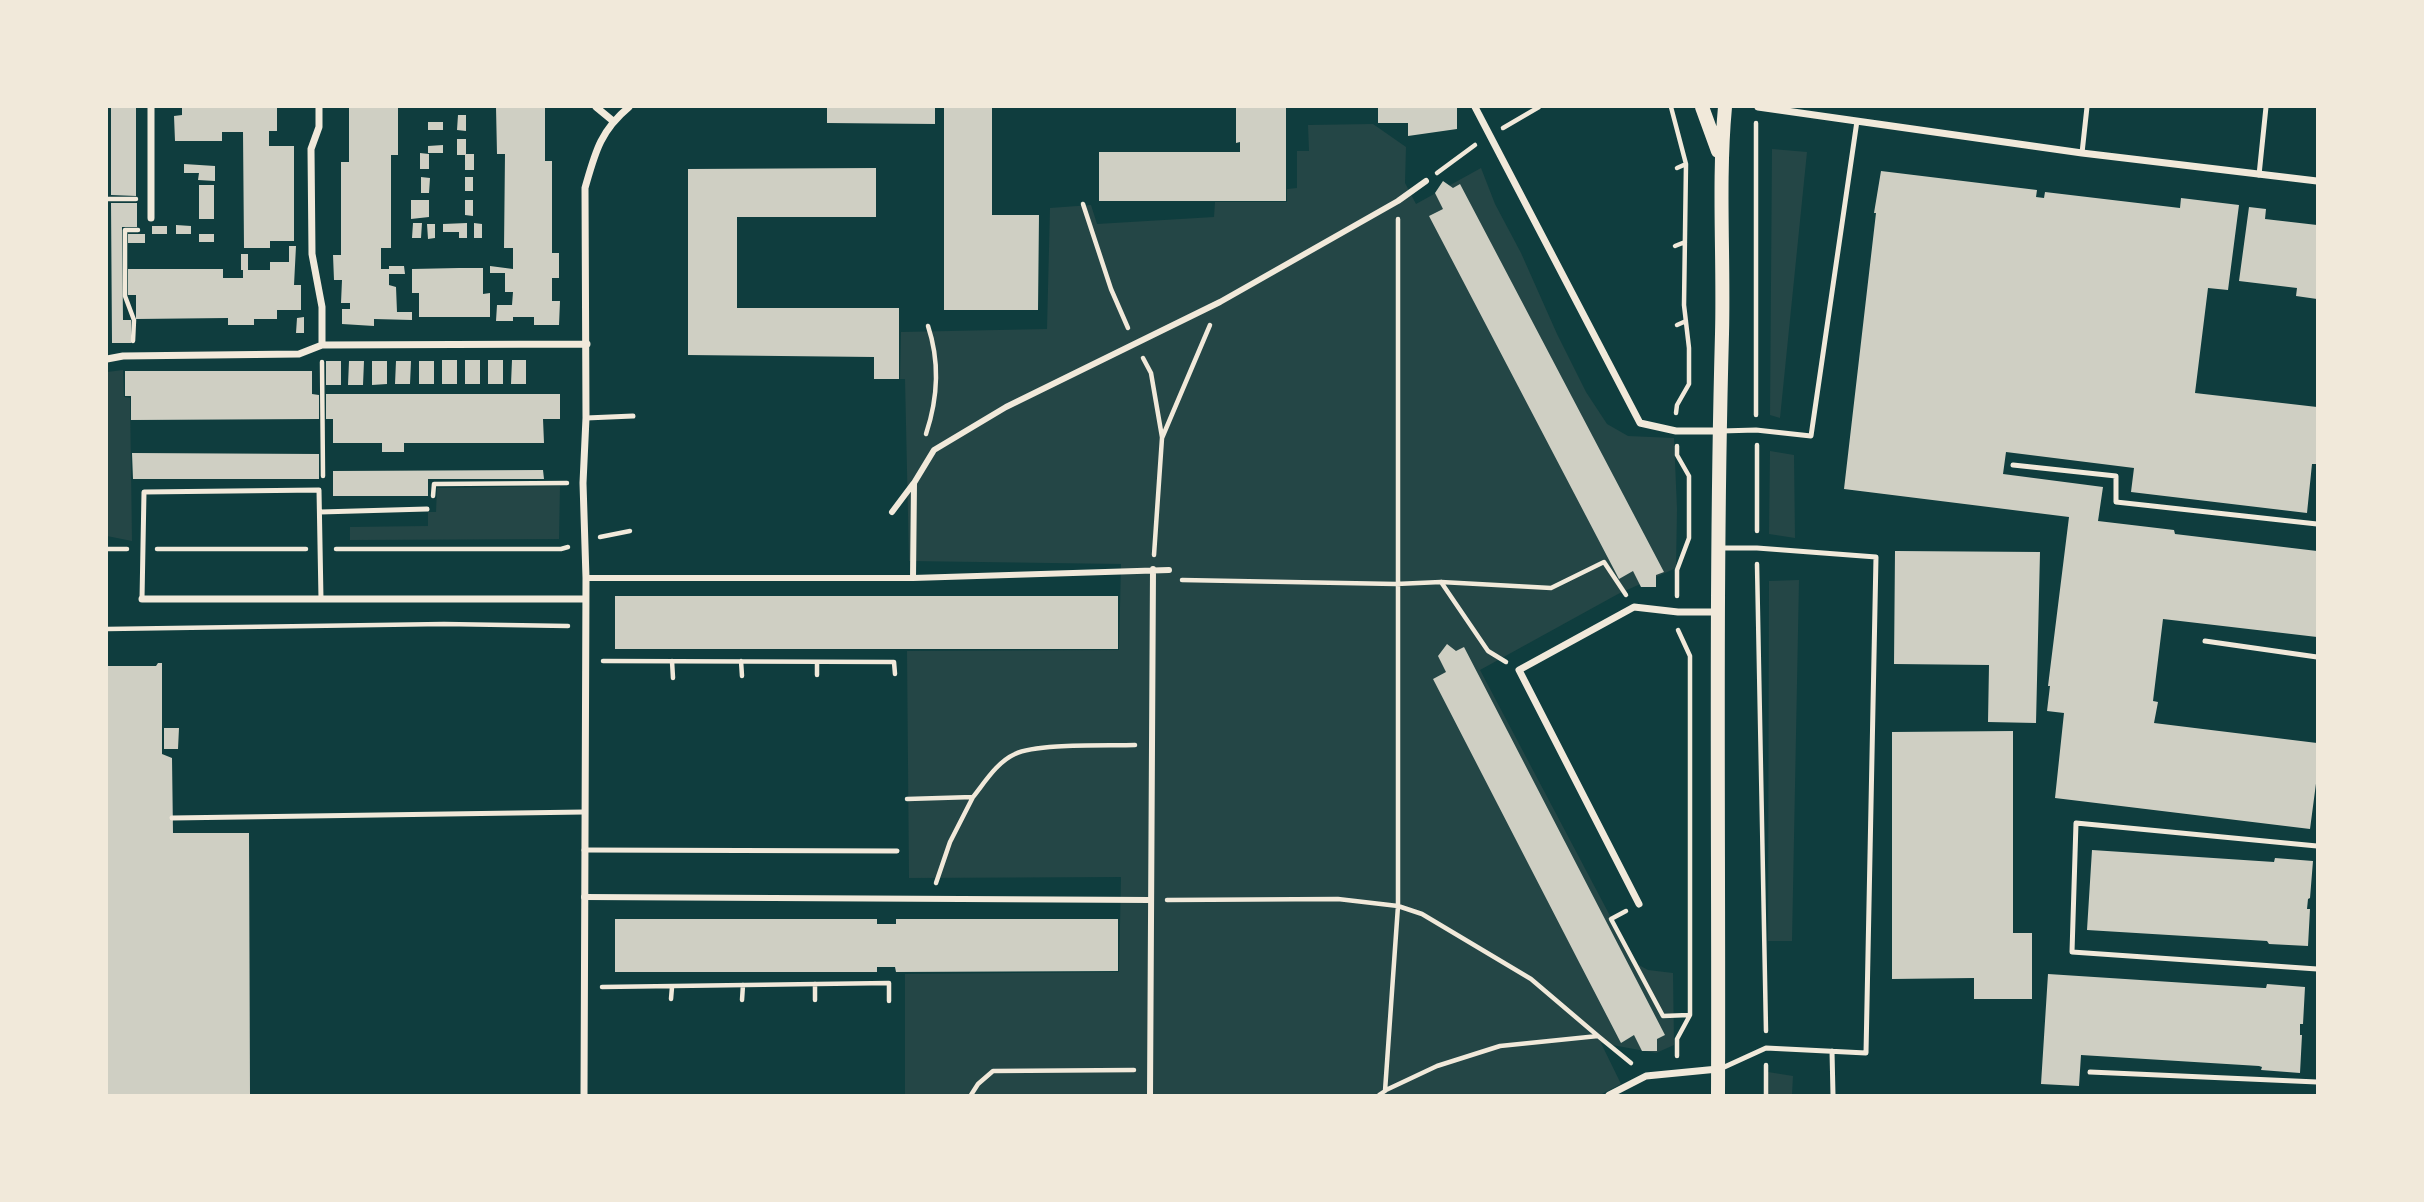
<!DOCTYPE html>
<style>
body{margin:0}
#map{position:relative;width:2424px;height:1202px;overflow:hidden;background:#0f3d3e;font-family:"Open Sans",sans-serif}
canvas{display:block}
.frame{position:absolute;inset:0;border:108px solid #f1e9da;pointer-events:none}
</style>
<div id="map">
<canvas width="2424" height="1202"></canvas>
<div class="frame"></div>
</div>
<script>
const context = document.querySelector('canvas').getContext('2d');
context.lineJoin = 'round';
function fill(path, color) { context.fillStyle = color; context.fill(path, 'evenodd'); }
function stroke(path, color, width, dash) { context.strokeStyle = color; context.lineWidth = width; context.lineCap = dash ? 'butt' : 'round'; context.setLineDash(dash || []); context.stroke(path); }
const green = new Path2D(`
 M1373 124 1406 147 1405 183 1416 204 1481 168 1495 204 1521 253 1557 334 1586 392 1607 424 1628 436 1674 438 1677 509 1676 568 1618 594 1480 670 1635 963 1648 970 1673 973 1674 1045 1656 1053 1601 1043 1621 1084 1600 1095H905V974L1119 972 1121 877 909 878 907 651 1119 650 1121 564 909 561 905 379H900L901 332 1047 329 1050 208 1091 205 1097 224 1214 217 1215 202H1287V189L1297 188V151H1309L1308 125Z
 M1772 149 1807 152 1780 418 1770 415Z
 M123 370 124 397 130 398 132 541 107 536V372Z
 M1770 451 1794 455 1795 538 1769 534Z
 M560 486 559 539 350 540V527L428 526V512H436L437 488Z
 M1799 580 1792 941H1768L1769 581Z
 M1768 1072 1793 1076 1792 1095H1768Z`);
const building = new Path2D(`
 M111 107H136V196L111 195Z
 M182 107H277V131H269V146H294V241H270V248H244L243 132H222V141H175L174 116 182 115Z
 M349 107H398V155H391V248H381V269H389V266H404L405 274H389V285L396 287 397 312H412V320L374 319V326L342 324V309H350V303H341L342 280H334L333 255H341V162H349Z
 M496 107H545V161H552V253H559V278H552V301H560L559 325H534V317H513V321H496L497 305H512L513 292H505V273H490V266L513 269V248H504L505 154H497Z
 M827 107H935V124L827 123Z
 M944 107H992V215H1039L1038 310H944Z
 M1236 107H1286V201H1099V152H1240V142L1236 143Z
 M1378 107H1457V129L1408 136V123H1378Z
 M458 115H466V131L457 130Z
 M428 122H443V130H428Z
 M457 139H466V154H474V170H465V155H457Z
 M443 145V153H428V146Z
 M420 153 429 154V169H420Z
 M184 164 215 166V181L198 180 199 173H184Z
 M876 168V217H737V308H899V379H874V357L688 355V169Z
 M1881 171 2037 190 2036 197 2044 198 2045 192 2180 208 2181 198 2239 205 2228 290 2208 288 2195 393 2317 407V464H2312L2307 513 2131 492 2134 468 2006 452 2003 474 2103 487 2098 521 2174 530 2175 534 2317 551V637L2163 619 2153 701 2158 702 2154 723 2317 743V776L2310 829 2055 798 2064 713 2047 711 2050 686H2048L2069 517 1844 489 1876 213H1874Z
 M421 177 430 178 429 193H421Z
 M465 177H473V191H465Z
 M1443 181 1453 188 1460 184 1664 572 1656 575V587H1641L1633 571 1619 579 1429 216 1443 209 1435 193Z
 M199 185H214V219H199Z
 M411 200H429V217L411 219Z
 M465 200H473V216L465 215Z
 M111 203H137V227H122L123 320H131V343H112Z
 M2249 207 2266 209 2265 219 2317 225V299L2296 296 2297 288 2239 281Z
 M413 223H422L421 238H412Z
 M467 223V238H459V232H443V224Z
 M474 223 482 224V238H474Z
 M427 224H435V238L428 239Z
 M176 225 191 226V234H176Z
 M152 226H167V234H152Z
 M128 234H145V243H128Z
 M199 234H214V242H199Z
 M289 246H296L294 285H301V310H277V319H254V325H228V318L136 319V295H128V269H223V278H243V270H241V254H248V270H270V262H289Z
 M459 268H483V294L490 293V317H419V293H412V269Z
 M304 317V333H296L297 318Z
 M442 360H457V384H442Z
 M465 360H480V384H465Z
 M488 360H503V384H488Z
 M512 360H526V384H511Z
 M326 361H341V385H326Z
 M349 361H364L363 385H348Z
 M372 361H387V384L372 385Z
 M396 361H411L410 384H395Z
 M419 361H434V384H419Z
 M125 371H312V394L319 395V419L131 420V396H125Z
 M326 394H560V419H543L544 443H404V452H382V443H333V419H326Z
 M132 453 319 454V479H133Z
 M543 470 544 479H428V496H333V471Z
 M1895 551 2040 552 2036 723 1988 722 1989 665 1894 664Z
 M615 596H1118V649H615Z
 M1447 644 1456 651 1464 647 1665 1035 1657 1039V1051H1642L1634 1035 1621 1043 1580 964 1433 679 1446 672 1438 656Z
 M158 663H162V754L172 758 173 833H249L250 1095H107V666H156Z
 M164 728H179L178 749H164Z
 M2013 731V933H2032V999H1974V978L1892 979V732Z
 M2092 850 2274 862 2275 858 2313 861 2310 898 2308 899 2307 909H2310L2308 946 2269 944 2267 941 2087 930Z
 M615 919H877V924H896V919H1118V971L896 972 895 967H877V972H615Z
 M2048 974 2264 988H2266L2267 984 2305 987 2303 1024H2300V1035H2302L2300 1073 2261 1070 2262 1067 2259 1066 2081 1055 2079 1086 2041 1084Z`);
const path = new Path2D(`
 M1671 107 1686 164 1684 305 1689 348V384L1677 405 1676 413
 M1756 123V415
 M1503 128 1539 107
 M1677 168 1686 164
 M1437 173 1475 145
 M107 199H136
 M1083 204 1111 289 1128 328
 M1675 246 1685 242
 M1677 325 1686 321
 M133 341 134 320 125 296V230H138
 M1143 358 1151 373 1162 437
 M322 362 323 476
 M926 434C938 398 940 362 928 326
 M1757 445V531
 M1677 446V455L1689 476V538L1677 570V596
 M433 496 434 484 567 483
 M600 537 630 531
 M107 549H127
 M157 549H306
 M336 549H561L568 547
 M1154 555 1162 438 1210 325
 M1757 564 1766 1031
 M1182 580 1396 584 1441 582 1551 588 1604 562 1626 595
 M1441 582 1488 651 1506 662
 M107 629 444 624 568 626
 M603 661 894 662 895 674
 M672 661 673 678
 M741 661 742 676
 M817 662V675
 M907 799 973 797C985 782 997 762 1015 754 1037 743 1107 746 1135 745
 M936 883 950 842 973 797
 M1167 900 1338 899 1398 906 1422 914 1531 979 1598 1036
 M1626 911 1611 919 1663 1016 1689 1015
 M602 987 889 983V1001
 M671 999 672 987
 M742 1000 743 985
 M815 1000V984
 M1677 1056V1039L1690 1015V656L1678 630
 M1766 1065V1095
 M1386 1090 1437 1066 1500 1046 1598 1036 1631 1063
 M971 1095 978 1084 993 1071 1134 1070
 M1379 1095 1385 1091 1398 906V219`);
const service = new Path2D(`
 M2082 153 2087 107
 M2259 175 2266 107
 M586 418 633 416
 M1721 431 1756 430 1811 436 1857 121
 M2013 465 2116 476V502L2317 524
 M320 512 427 509
 M142 599 144 492 319 490 321 599
 M2205 641 2317 657
 M172 818 584 812
 M2317 846 2076 823 2072 952 2317 969
 M584 850 897 851
 M1832 1051 1833 1095
 M1720 1069 1766 1048 1866 1053 1876 557 1757 548H1721
 M2090 1072 2317 1082`);
const pedestrian = new Path2D(`
 M892 512 913 484
 M586 578H913L1169 570
 M913 578 914 483 934 450 1006 407 1220 302 1398 201 1426 181
 M584 897 1150 900
 M1150 1095 1153 569`);
const minor = new Path2D(`
 M319 107V127L311 149 312 254 322 307V345
 M596 107 613 121
 M1475 107 1640 423 1676 431H1719
 M1758 107 2082 153 2317 181
 M151 218V107
 M107 359 123 356 299 354 322 345 587 344
 M142 599H584
 M1639 904 1519 670 1634 607 1678 612H1717
 M584 1095 586 578 583 483 586 418 585 188C595 153 600 131 629 107
 M1609 1095 1646 1076 1718 1069`);
const secondary = new Path2D(`
 M1702 107 1718 151
 M1718 1095C1719 841 1715 588 1722 334 1724 258 1718 182 1725 107`);
fill(green, '#244646');
fill(building, '#cfcfc3');
stroke(path, '#f1e9da', 4.5);
stroke(service, '#f1e9da', 5);
stroke(pedestrian, '#f1e9da', 6);
stroke(minor, '#f1e9da', 7);
stroke(secondary, '#f1e9da', 14);
</script>
